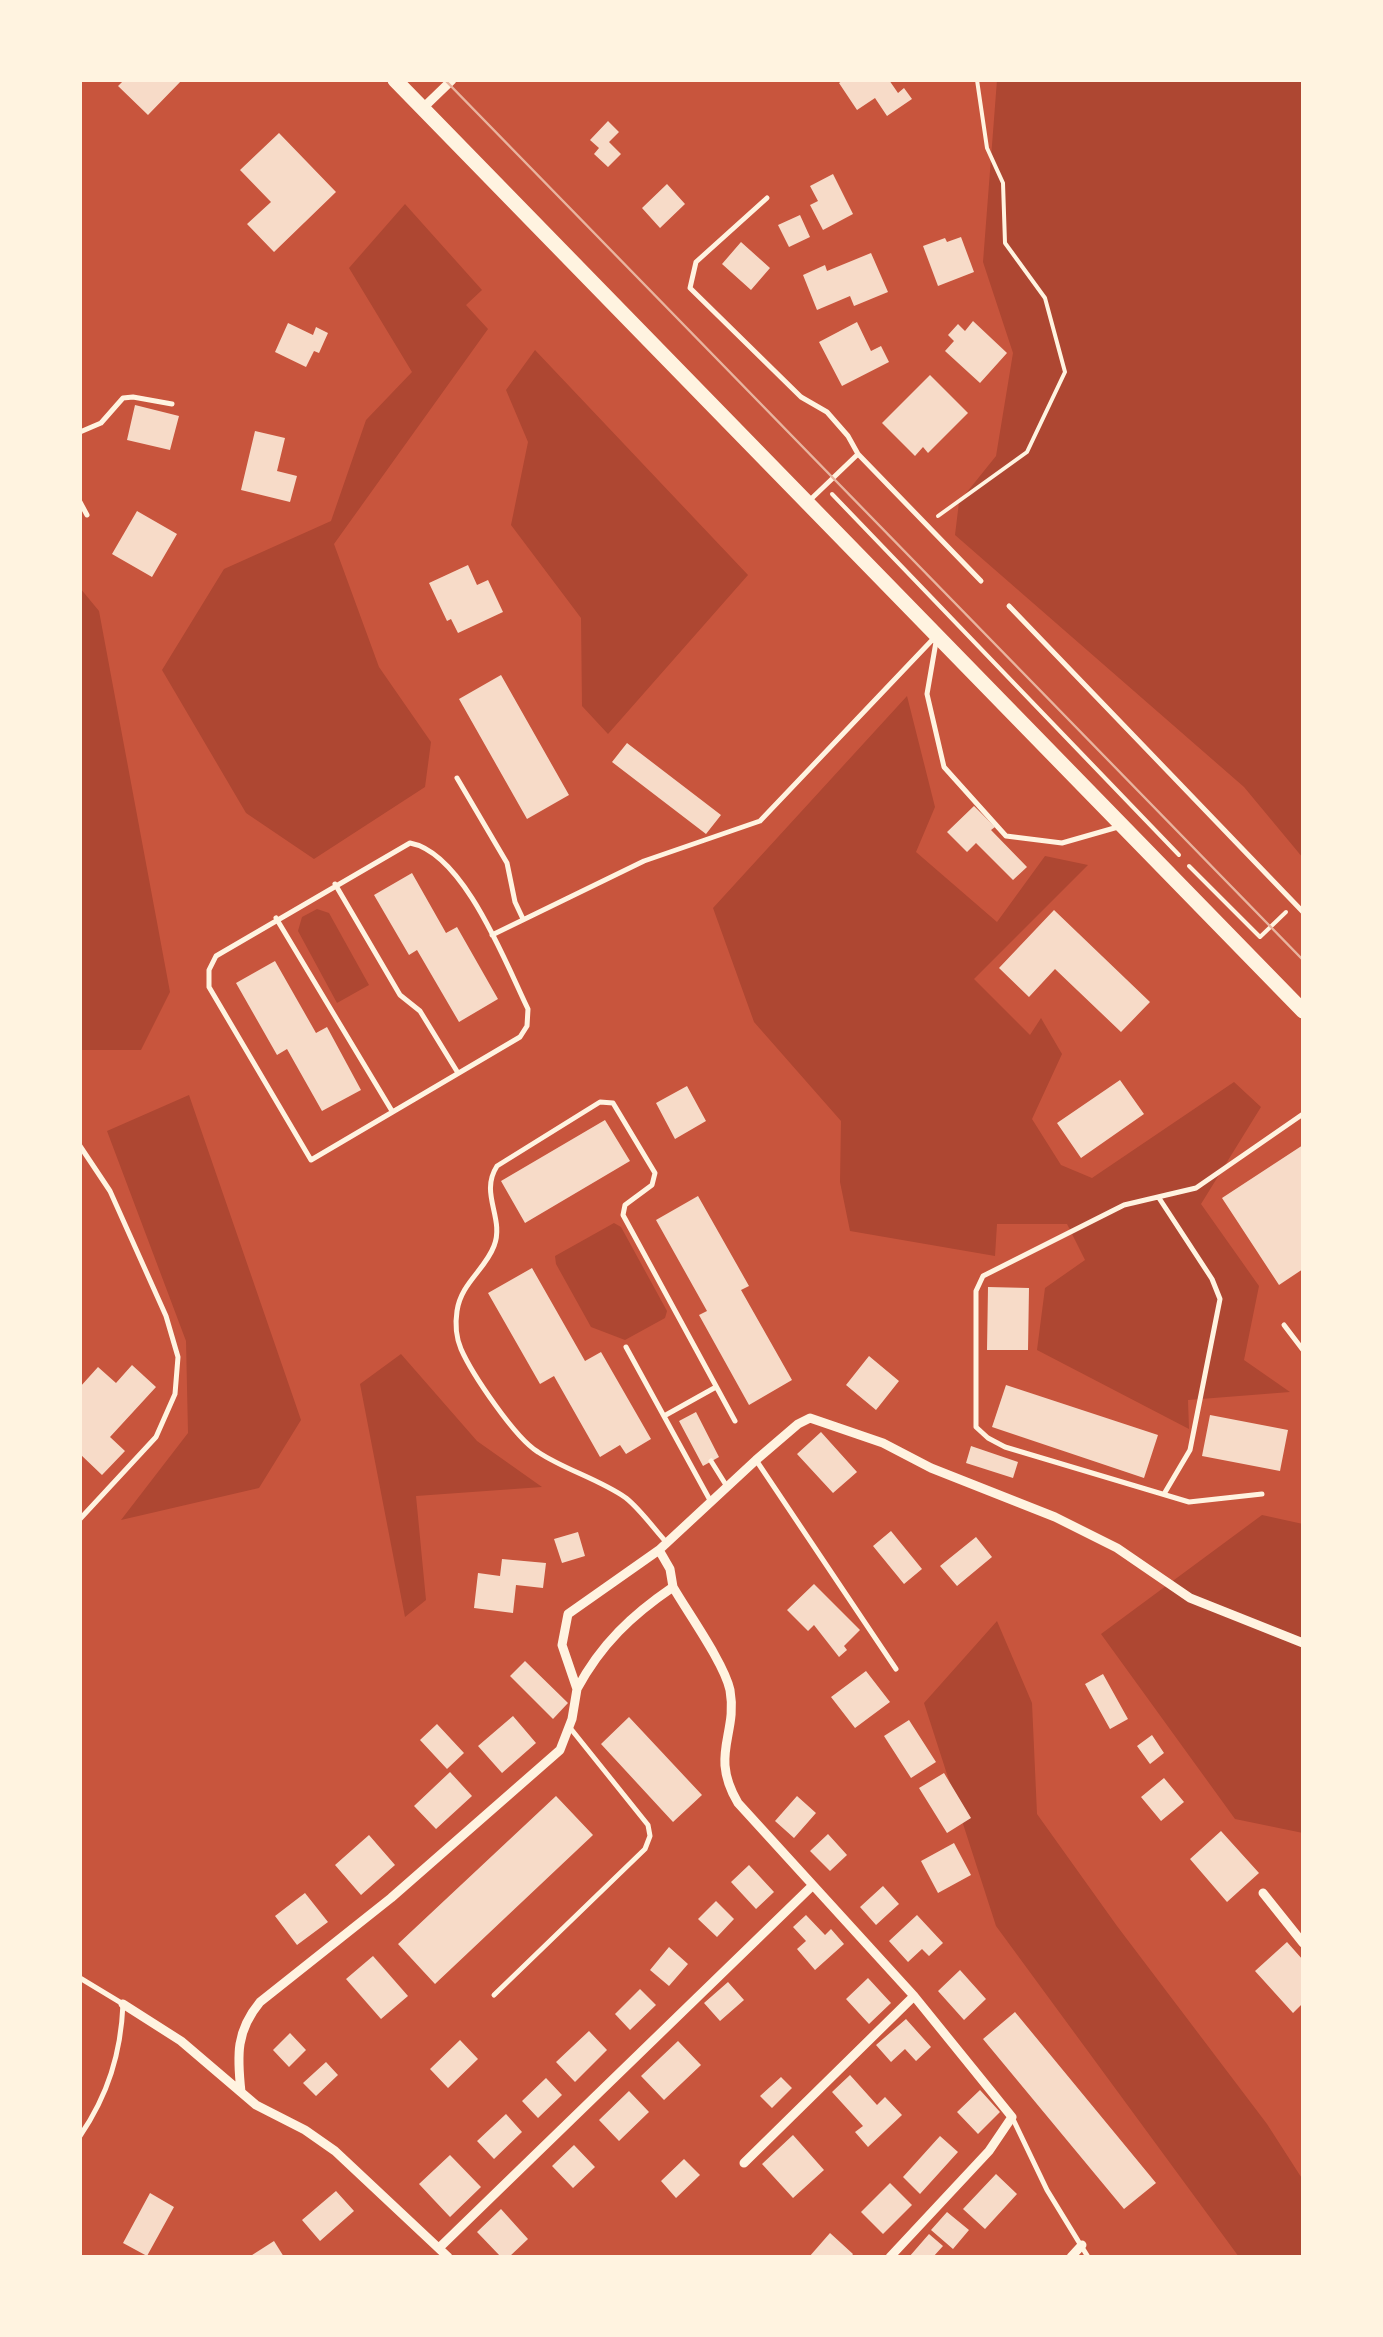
<!DOCTYPE html>
<style>
body{margin:0}
#map{position:relative;width:1383px;height:2337px;overflow:hidden;background:#c8553d;font-family:"Roboto Condensed",sans-serif}
canvas{display:block}
.frame{position:absolute;inset:0;border:82px solid #fff3e0;pointer-events:none}
</style>
<div id="map">
<canvas width="1383" height="2337"></canvas>
<div class="frame"></div>
</div>
<script>
const context = document.querySelector('canvas').getContext('2d');
context.lineJoin = 'round';
function fill(path, color) { context.fillStyle = color; context.fill(path, 'evenodd'); }
function stroke(path, color, width, dash) { context.strokeStyle = color; context.lineWidth = width; context.lineCap = dash ? 'butt' : 'round'; context.setLineDash(dash || []); context.stroke(path); }
const green = new Path2D(`
 M997 80H1303V858L1244 787 955 535 959 502 996 456 1013 353 983 262Z
 M405 204 482 290 466 305 488 329 334 544 379 667 431 742 425 787 314 859 246 813 162 670 224 569 331 521 366 420 412 372 349 268Z
 M535 350 748 575 608 734 582 706 581 618 511 525 528 442 506 390Z
 M80 588 99 611 170 992 141 1050H80Z
 M907 696 935 807 916 852 997 922 1045 856 1088 865 974 979 1030 1035 1041 1018 1062 1054 1032 1119 1061 1165 1092 1178 1234 1082 1261 1107 1201 1204 1259 1286 1244 1360 1290 1392 1188 1400 1189 1429 1037 1350 1045 1288 1085 1260 1067 1224H997L995 1256 850 1231 840 1182 841 1121 754 1022 713 908Z
 M317 909 329 913 369 985 337 1003 298 931 302 917Z
 M189 1095 301 1420 259 1488 121 1520 188 1433 186 1341 107 1131Z
 M614 1223 621 1227 667 1311 665 1318 625 1340 591 1327 556 1264 555 1256Z
 M401 1354 477 1441 542 1487 416 1496 426 1600 405 1617 360 1384Z
 M1262 1515 1303 1524V1833L1235 1819 1101 1634Z
 M997 1621 1032 1703 1037 1814 1117 1926 1267 2124 1303 2180V2257H1239L996 1926 924 1703Z`);
const building = new Path2D(`
 M124 80H182L148 115 118 86Z
 M843 80H889L898 93 904 88 912 99 887 116 875 98 857 110 839 83Z
 M608 121 619 132 609 142 621 154 608 167 594 154 599 148 590 140Z
 M279 133 336 192 274 252 247 224 271 202 240 170Z
 M833 174 853 214 823 230 810 205 818 201 810 186Z
 M667 184 685 204 660 228 642 208Z
 M800 215 810 237 789 247 778 225Z
 M961 237 974 272 938 286 923 246 945 238 947 242Z
 M741 242 770 268 751 290 722 264Z
 M871 253 888 292 854 306 850 296 817 310 803 275 825 265 827 271Z
 M973 321 1007 353 980 383 945 351 954 341 948 335 958 324 965 331Z
 M857 322 871 351 881 346 889 362 842 386 819 342Z
 M288 323 313 335 316 327 328 333 319 353 314 351 306 367 275 352Z
 M930 375 968 413 928 453 923 447 915 456 882 423Z
 M135 405 179 416 170 450 127 440Z
 M255 431 285 438 277 471 297 476 290 502 241 490Z
 M137 511 177 534 152 577 112 554Z
 M468 565 477 585 488 580 503 612 458 633 451 619 447 621 429 583Z
 M501 675 569 795 527 819 459 699Z
 M627 743 721 815 706 834 612 762Z
 M974 806 995 827 991 830 1027 867 1013 880 976 843 967 852 947 832Z
 M412 873 446 933 457 927 498 999 459 1022 417 950 409 955 374 895Z
 M1054 910 1150 1002 1121 1032 1055 969 1029 997 999 968Z
 M275 961 316 1033 327 1027 361 1090 322 1111 287 1049 277 1055 236 983Z
 M1120 1080 1144 1114 1081 1158 1057 1123Z
 M687 1086 706 1121 675 1139 656 1103Z
 M605 1120 630 1161 525 1223 501 1181Z
 M1303 1145V1269L1279 1285 1222 1198Z
 M698 1196 749 1286 741 1290 792 1380 749 1405 699 1315 707 1311 656 1220Z
 M532 1268 585 1361 601 1352 651 1439 626 1454 620 1445 600 1457 554 1376 540 1384 488 1293Z
 M988 1287 1029 1288 1028 1350H987Z
 M869 1356 899 1381 876 1410 846 1385Z
 M132 1365 156 1387 110 1437 125 1451 102 1475 80 1454V1387L98 1367 116 1383Z
 M1006 1385 1158 1435 1144 1478 992 1427Z
 M696 1412 719 1457 703 1466 679 1421Z
 M1210 1415 1288 1430 1280 1471 1202 1456Z
 M821 1432 857 1472 833 1493 797 1454Z
 M971 1446 1018 1462 1013 1478 966 1463Z
 M891 1531 922 1569 904 1584 873 1546Z
 M578 1532 585 1556 562 1563 554 1539Z
 M976 1537 992 1557 957 1586 940 1566Z
 M502 1559 546 1563 543 1588 516 1585 513 1613 474 1608 478 1573 500 1576Z
 M814 1584 860 1630 844 1646 847 1650 839 1657 814 1625 808 1631 787 1610Z
 M525 1661 568 1703 553 1719 510 1676Z
 M866 1671 890 1702 855 1728 831 1697Z
 M1103 1674 1128 1719 1110 1729 1085 1684Z
 M513 1716 536 1743 502 1773 478 1746Z
 M629 1717 702 1795 673 1822 601 1744Z
 M909 1720 936 1762 911 1778 884 1736Z
 M437 1724 464 1753 447 1769 420 1740Z
 M1152 1735 1164 1753 1150 1764 1137 1746Z
 M450 1772 472 1796 436 1829 414 1806Z
 M944 1773 971 1818 947 1833 919 1788Z
 M1164 1778 1184 1802 1161 1821 1141 1797Z
 M556 1796 593 1835 435 1984 398 1944Z
 M797 1796 816 1813 794 1838 775 1821Z
 M1221 1831 1259 1873 1227 1902 1190 1859Z
 M828 1834 847 1855 830 1871 810 1851Z
 M369 1835 395 1865 361 1895 335 1865Z
 M954 1843 971 1875 938 1893 921 1861Z
 M749 1865 774 1892 756 1909 731 1882Z
 M883 1886 899 1904 876 1925 860 1907Z
 M305 1893 328 1922 297 1945 275 1916Z
 M716 1901 734 1919 717 1937 698 1919Z
 M806 1915 825 1935 831 1929 844 1944 815 1970 797 1949 806 1941 793 1927Z
 M917 1915 943 1943 929 1956 922 1949 908 1962 889 1941Z
 M1287 1942 1303 1960V2003L1293 2013 1255 1971Z
 M669 1947 688 1964 669 1986 650 1970Z
 M373 1956 408 1996 381 2019 346 1979Z
 M960 1970 986 1999 964 2020 938 1991Z
 M868 1978 891 2003 869 2024 846 1999Z
 M728 1982 744 2000 720 2021 704 2003Z
 M640 1989 656 2005 630 2030 615 2014Z
 M1015 2012 1156 2183 1124 2209 983 2039Z
 M906 2019 931 2047 916 2061 905 2049 891 2062 876 2045Z
 M589 2031 607 2050 575 2082 556 2062Z
 M290 2033 306 2050 289 2067 273 2050Z
 M460 2040 478 2059 448 2088 430 2069Z
 M678 2041 701 2065 664 2100 641 2076Z
 M326 2062 338 2075 316 2096 303 2083Z
 M850 2075 877 2105 885 2097 902 2115 868 2147 855 2132 863 2126 832 2092Z
 M781 2077 792 2088 772 2108 760 2096Z
 M546 2078 562 2095 538 2118 522 2101Z
 M980 2090 1000 2112 978 2134 957 2112Z
 M629 2091 649 2112 619 2141 599 2120Z
 M506 2114 522 2132 494 2159 477 2141Z
 M793 2135 824 2170 793 2198 762 2164Z
 M940 2136 958 2152 920 2194 903 2177Z
 M574 2145 595 2167 573 2188 552 2166Z
 M450 2155 481 2187 450 2217 419 2184Z
 M684 2159 700 2175 676 2198 661 2181Z
 M996 2174 1017 2194 985 2229 963 2209Z
 M890 2183 912 2205 883 2234 861 2212Z
 M336 2191 354 2211 320 2241 302 2220Z
 M150 2193 174 2207 147 2256 123 2243Z
 M501 2209 528 2239 509 2257H501L477 2232Z
 M947 2212 969 2230 953 2249 931 2230Z
 M830 2233 853 2254 851 2257H809Z
 M929 2234 943 2246 933 2257H909Z
 M274 2241 284 2257H249Z`);
const path = new Path2D(`
 M832 494 1179 855
 M938 516 1027 452 1065 372 1045 298 1005 243 1003 183 987 148 977 80
 M1189 866 1260 937 1286 912`);
const service = new Path2D(`
 M767 198 696 262 690 288 801 397 827 412 848 436 858 454 981 581
 M80 432 101 423 123 398 133 397 172 404
 M810 500 858 454
 M80 502 87 515
 M1009 606 1303 912
 M936 642 927 694 944 767 1006 836 1062 843 1118 827
 M457 778 507 863 515 902 523 919
 M410 843C464 853 506 964 528 1009L527 1026 520 1037 311 1160 209 987V970L216 956Z
 M335 884 400 995 420 1011 458 1073
 M276 918 392 1111
 M492 935 644 861 760 821 935 637
 M80 1146 110 1191 166 1316 178 1357 175 1394 156 1437 80 1519
 M1159 1198 1212 1279 1220 1299 1190 1450 1164 1494
 M1284 1325 1303 1350
 M626 1347 711 1502
 M664 1416 716 1387
 M756 1460 896 1669
 M711 1461 726 1485
 M1262 1494 1189 1502 1005 1447 988 1438 976 1427V1291L983 1276 1124 1205 1196 1188 1303 1114
 M667 1543C654 1529 641 1510 626 1498 599 1479 565 1470 538 1452 515 1438 472 1374 461 1349 456 1337 455 1324 457 1311 461 1283 485 1270 494 1246 505 1218 479 1194 497 1166L600 1102 613 1103 655 1173 652 1185 625 1205 623 1215 735 1421
 M80 1978 123 2004C121 2053 108 2095 80 2136
 M494 1995 645 1849 650 1836 648 1825 571 1729
 M1012 2117 1047 2190 1088 2257`);
const minor = new Path2D(`
 M423 108 452 80
 M577 1689C601 1644 632 1615 673 1587
 M1263 1893 1303 1943
 M123 2004 181 2041 256 2105 305 2130 335 2151 448 2257
 M241 2092C237 2055 236 2031 260 2002L391 1898 560 1750 572 1719 577 1689 562 1645 568 1614 659 1550
 M744 2163 914 1996
 M439 2248 812 1886
 M890 2257 989 2151 1012 2117 914 1996 738 1803C709 1754 738 1735 730 1690 724 1663 688 1613 673 1587L670 1569 659 1550 756 1460 798 1424 810 1418 883 1443 931 1468 1055 1517 1117 1548 1190 1598 1303 1643
 M1071 2257 1082 2245`);
const trunk = new Path2D(`
 M395 80 1303 1011`);
const tram = new Path2D(`
 M445 80 1303 960`);
fill(green, '#ae4732');
fill(building, '#f7dbc8');
stroke(path, '#fff3e0', 4);
stroke(service, '#fff3e0', 5);
stroke(minor, '#fff3e0', 9);
stroke(trunk, '#fff3e0', 15);
stroke(tram, '#e9b49f', 2.5);
</script>
